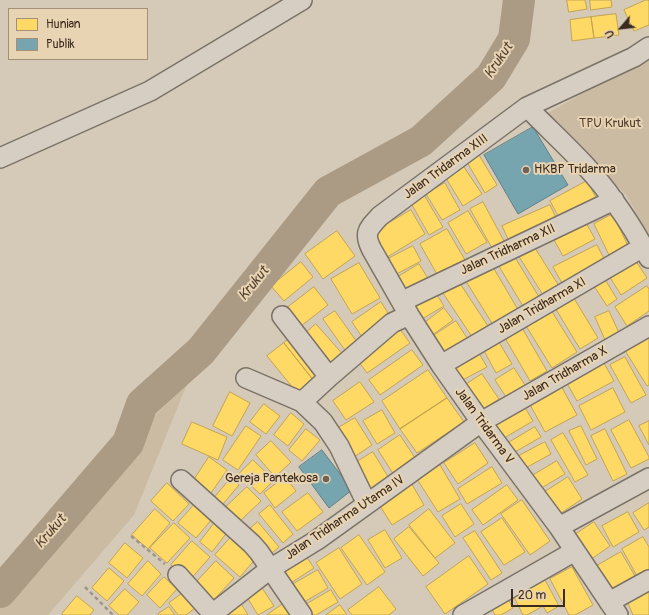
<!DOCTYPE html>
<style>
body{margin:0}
#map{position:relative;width:649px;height:615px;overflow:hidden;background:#d5cab8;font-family:Pangolin,sans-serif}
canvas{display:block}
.legend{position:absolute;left:8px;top:8px;width:140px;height:52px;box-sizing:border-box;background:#e8d4b2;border:1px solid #a39077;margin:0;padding:5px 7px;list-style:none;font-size:12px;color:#3b2a1e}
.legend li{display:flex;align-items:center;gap:8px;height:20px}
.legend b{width:20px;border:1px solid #a39077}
.north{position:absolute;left:601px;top:8px;width:40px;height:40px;-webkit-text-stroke:3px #e8d4b2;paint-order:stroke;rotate:242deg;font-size:11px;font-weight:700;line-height:16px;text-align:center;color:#3b2a1e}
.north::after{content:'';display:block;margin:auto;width:14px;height:18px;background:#3b2a1e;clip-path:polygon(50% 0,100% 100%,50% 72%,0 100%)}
.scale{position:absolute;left:511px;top:589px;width:54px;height:18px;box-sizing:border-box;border:2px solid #3b2a1e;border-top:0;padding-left:5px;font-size:12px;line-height:14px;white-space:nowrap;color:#3b2a1e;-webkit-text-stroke:3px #e8d4b2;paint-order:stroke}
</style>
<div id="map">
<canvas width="649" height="615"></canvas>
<ul class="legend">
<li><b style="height:11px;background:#ffd966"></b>Hunian</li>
<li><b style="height:11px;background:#76a5af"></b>Publik</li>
</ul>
<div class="north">U</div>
<div class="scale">20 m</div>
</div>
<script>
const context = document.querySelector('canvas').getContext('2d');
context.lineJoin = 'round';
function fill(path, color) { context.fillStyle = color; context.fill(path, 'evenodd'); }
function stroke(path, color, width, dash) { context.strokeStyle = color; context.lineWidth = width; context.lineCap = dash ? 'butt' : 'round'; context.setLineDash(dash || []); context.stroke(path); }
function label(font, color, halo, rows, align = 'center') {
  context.font = font + ' Pangolin,sans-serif'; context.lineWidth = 4; context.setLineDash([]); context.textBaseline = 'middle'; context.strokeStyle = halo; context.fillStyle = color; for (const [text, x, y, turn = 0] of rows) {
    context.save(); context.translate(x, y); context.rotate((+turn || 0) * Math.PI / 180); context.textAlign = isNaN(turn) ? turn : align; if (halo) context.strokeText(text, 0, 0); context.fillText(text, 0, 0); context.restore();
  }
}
const green = new Path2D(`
 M649 56V235L626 195 546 114Z
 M187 384 134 515 48 615H0V567Z`);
const homes = new Path2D(`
 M567 0H585L587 9 569 12Z
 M590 0H611L612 7 591 10Z
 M646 0H648L649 1V25L634 31 624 10Z
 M616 14 619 35 594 38 591 17Z
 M591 17 594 38 572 41 570 20Z
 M476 150 497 185 485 193 464 157Z
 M462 164 482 194 463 206 444 175Z
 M587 181 599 203 562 223 550 201Z
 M445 183 460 210 442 220 426 194Z
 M424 195 443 227 429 235 411 203Z
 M483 202 504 241 492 248 470 209Z
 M550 205 557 220 509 241 502 226Z
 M411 210 425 234 384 259 369 235Z
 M468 211 487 242 466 254 448 223Z
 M613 214 628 246 609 255 594 224Z
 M585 221 595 239 563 256 553 238Z
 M447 229 465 260 438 276 420 244Z
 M337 231 355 256 323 279 305 254Z
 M533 245 561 289 545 298 518 255Z
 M597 245 605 261 562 283 553 267Z
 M413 246 421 261 391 277 382 262Z
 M513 254 542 302 526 311 497 263Z
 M632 255 647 278 621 295 606 271Z
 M301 262 313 277 284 301 271 286Z
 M490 262 520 313 495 328 464 278Z
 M359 263 380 298 352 314 331 279Z
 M419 264 429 280 402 296 393 280Z
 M601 273 617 299 607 306 590 280Z
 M457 279 490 329 474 340 441 290Z
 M647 286 649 289V311L627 326 615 307Z
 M314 287 328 305 301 326 287 308Z
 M435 292 444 306 417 322 408 308Z
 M572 295 598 338 580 349 554 306Z
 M381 302 393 321 364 340 352 322Z
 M548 305 577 352 552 368 523 321Z
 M444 308 453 320 427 339 419 327Z
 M335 311 359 345 347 353 323 319Z
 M609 311 619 333 605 340 595 317Z
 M456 321 469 341 440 360 427 340Z
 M518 321 547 371 530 381 501 331Z
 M316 324 346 358 329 373 300 338Z
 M399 328 410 343 367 373 356 358Z
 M649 333V385L647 386 624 349Z
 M294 335 324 374 314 381 284 343Z
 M497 339 512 364 496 373 482 347Z
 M284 343 314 381 298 394 267 356Z
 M412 350 423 365 380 395 369 380Z
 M477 350 487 367 455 384 446 366Z
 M600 356 614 381 577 401 563 376Z
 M625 357 646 395 631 403 610 365Z
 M514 368 525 385 506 397 495 380Z
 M428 370 447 398 400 429 382 401Z
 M482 374 499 399 475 414 459 389Z
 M360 382 374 402 346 420 333 401Z
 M560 384 577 415 545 432 528 401Z
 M613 388 625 412 591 430 579 406Z
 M230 392 250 403 232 436 213 426Z
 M447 398 464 422 417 453 400 429Z
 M521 401 533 421 499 441 487 421Z
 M264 404 280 416 266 434 250 422Z
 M382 410 395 433 377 444 363 421Z
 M291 413 304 424 288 446 274 435Z
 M355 418 372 445 351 459 333 431Z
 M629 420 649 457V459L631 468 611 430Z
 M649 421V445L639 426Z
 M192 422 227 437 218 460 182 444Z
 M246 426 261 436 238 470 223 460Z
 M581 426 597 459 586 465 569 431Z
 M535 427 541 437 508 456 503 446Z
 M306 429 320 440 302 461 289 450Z
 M605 429 627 474 613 481 591 436Z
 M563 433 588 475 575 482 551 440Z
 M400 435 417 461 394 475 378 450Z
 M271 441 291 462 275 477 256 455Z
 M545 442 551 454 522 470 515 458Z
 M475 443 488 463 458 484 444 463Z
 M373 452 390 480 372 491 355 463Z
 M209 457 227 470 206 500 190 486Z
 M253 460 274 480 260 494 239 474Z
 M557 461 565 474 538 490 530 477Z
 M440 465 460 499 438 512 417 479Z
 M492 467 502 483 467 504 458 489Z
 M285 477 296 491 275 508 264 493Z
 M568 477 582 499 555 517 540 495Z
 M231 478 239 485 223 504 215 497Z
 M410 481 424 505 392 525 377 501Z
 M167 483 189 504 173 521 151 501Z
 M507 485 518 500 483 525 472 510Z
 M247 487 261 501 239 522 225 508Z
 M308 493 323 512 297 531 282 512Z
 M522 500 550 541 530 555 501 514Z
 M649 503V527L644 530 633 513Z
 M195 504 212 519 196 538 178 523Z
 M461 504 474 524 455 537 442 516Z
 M270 505 293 534 283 543 259 514Z
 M155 509 170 523 148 549 132 535Z
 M429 509 455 543 435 558 409 525Z
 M628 512 639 532 613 547 602 526Z
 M502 518 525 552 504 565 481 532Z
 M216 521 228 531 212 552 200 542Z
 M258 522 279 547 266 558 245 533Z
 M594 522 610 546 587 562 570 538Z
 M174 523 190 538 167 563 150 548Z
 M409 527 439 563 423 576 394 539Z
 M385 530 402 558 385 568 368 540Z
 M475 531 502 573 491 580 463 538Z
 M359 535 385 572 367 585 341 548Z
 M232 536 257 557 240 577 215 555Z
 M643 537 649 547V570L637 576 622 549Z
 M192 541 210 557 189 581 171 565Z
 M125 543 143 558 127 578 109 563Z
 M339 548 362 584 340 599 316 563Z
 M303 552 314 568 286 586 276 569Z
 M621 552 635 576 607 593 593 568Z
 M469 556 488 584 445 614 426 587Z
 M148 561 161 574 142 596 128 584Z
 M216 561 234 578 210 604 192 587Z
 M572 567 593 605 575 615H569L550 579Z
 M109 568 124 581 107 601 92 588Z
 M318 570 328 588 299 605 288 587Z
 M164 577 177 589 160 608 147 595Z
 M544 578 559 606 547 613 543 606 527 615H523L513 595Z
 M260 585 274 606 258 615 245 594Z
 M379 587 396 609 389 615H352L348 610Z
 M649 588V615H633L626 599Z
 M125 589 139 602 127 615H119L109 606Z
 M331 590 338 602 316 615H303L300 608Z
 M183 593 195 608 186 615H178L169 603Z
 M77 596 94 610 90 615H63L62 614Z
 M506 596 513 608 501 615H495L490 605Z
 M240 602 248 615H219Z
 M283 604 290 615H267Z
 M340 605 347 615H326Z
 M169 607 175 615H159L158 614Z`);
const public = new Path2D(`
 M533 127 568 185 518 214 484 155Z
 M322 450 352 490 329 508 299 467Z`);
const river = new Path2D(`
 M0 592 128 443 142 404 201 351 328 192 421 141 491 77 514 39 519 0`);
const path = new Path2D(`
 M131 536 165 564
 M85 587 113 615`);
const minor = new Path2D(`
 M527 107C556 137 590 166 614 201 627 219 639 238 649 258
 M0 158 150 91 302 0
 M403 303 411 297 614 200
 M282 316 329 377
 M441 365 643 247
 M246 378 302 402 323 422 339 446 367 504
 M302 402 329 377 392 323 409 315
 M181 480 252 544 259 552 302 615
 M559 527 649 478
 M178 575 213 614
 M609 602 649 580
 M211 615 270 569 317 540 481 422 649 326
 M463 615 575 551
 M618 615 559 527 481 422 441 365 409 315 372 250C363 233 368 229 380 216L527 107 634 57 649 47`);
const markers = [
 [526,170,4,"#716254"],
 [326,479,4,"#716254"]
];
const parkNames = [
 ["TPU Krukut",610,124]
];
const streetNames = [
 ["Jalan Tridarma XIII",446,167,-36],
 ["Jalan Tridharma XII",508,250,-25],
 ["Jalan Tridharma XI",542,306,-30],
 ["Jalan Tridharma X",565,374,-30],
 ["Jalan Tridarma V",484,426,54],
 ["Jalan Tridharma Utama IV",345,518,-34]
];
const poiNames = [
 ["HKBP Tridarma",534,170],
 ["Gereja Pantekosa",318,479,"right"]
];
const waterNames = [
 ["Krukut",499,61,-56],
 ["Krukut",254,284,-51],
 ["Krukut",51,532,-49]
];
fill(green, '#cbbba3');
fill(homes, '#ffd966');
stroke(homes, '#c4a450', 1);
fill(public, '#76a5af');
stroke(public, '#648084', 1);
stroke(river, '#ab9a84', 32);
stroke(minor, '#7b7368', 22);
stroke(path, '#9f978d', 2.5, [4, 3]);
stroke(minor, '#d6cec2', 19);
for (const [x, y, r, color] of markers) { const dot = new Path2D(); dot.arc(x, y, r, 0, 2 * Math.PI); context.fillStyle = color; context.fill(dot); stroke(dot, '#e8d4b2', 1.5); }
label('13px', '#4f3e2f', '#e8d4b2', parkNames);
label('13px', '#3b2a1e', '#e8d4b2', streetNames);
label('13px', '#3b2a1e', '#e8d4b2', poiNames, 'left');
label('italic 14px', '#524132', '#e8d4b2', waterNames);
</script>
